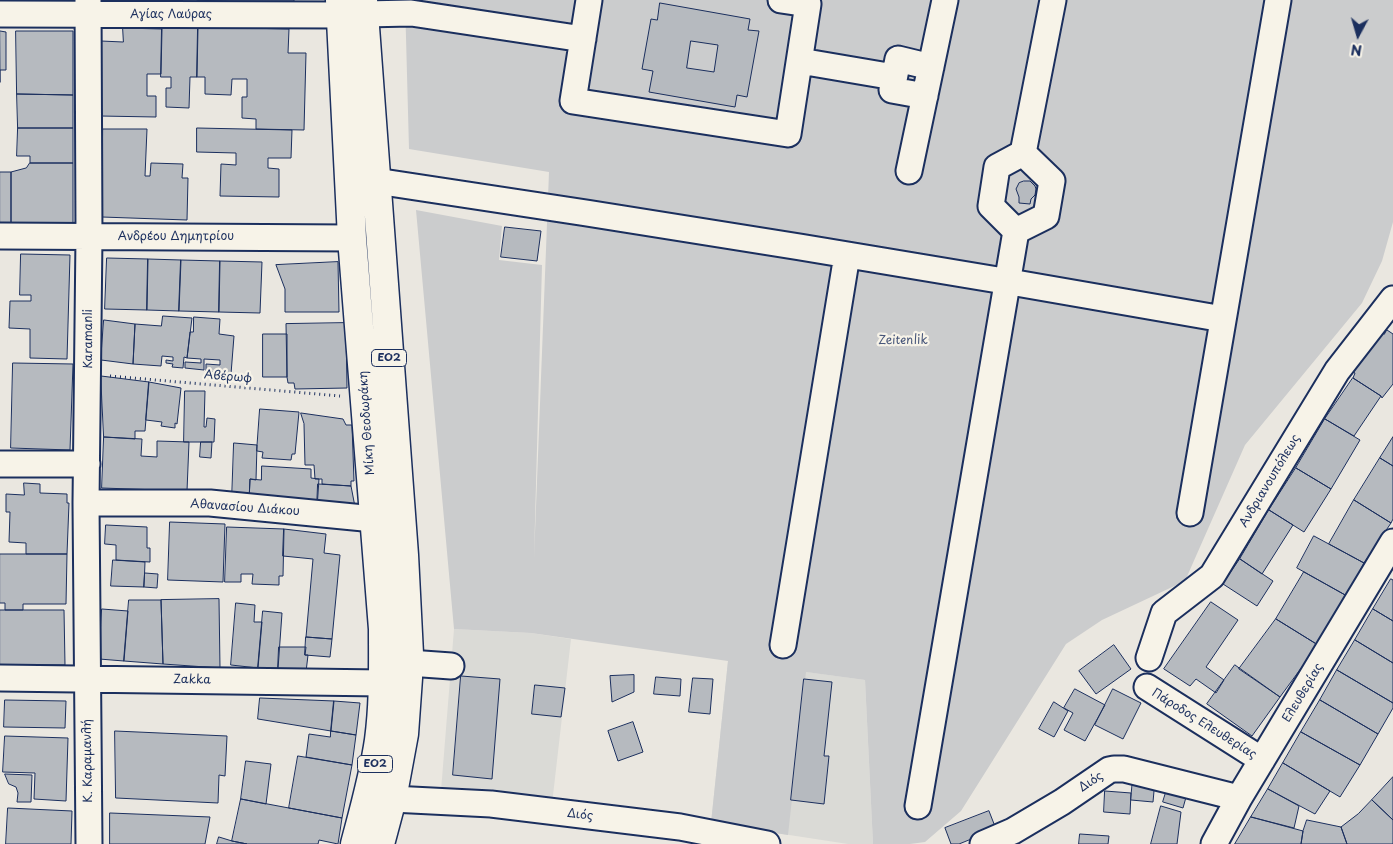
<!DOCTYPE html>
<meta charset="utf-8">
<style>
body{margin:0}
#map{position:relative;width:1393px;height:844px;overflow:hidden;background:#eae7e0;font-family:"Playpen Sans",sans-serif}
canvas{display:block}
.north{position:absolute;left:1333px;top:10px;width:50px;height:50px;-webkit-text-stroke:4px #f7f3e8;paint-order:stroke;rotate:186deg;font-size:14px;font-weight:700;line-height:20px;text-align:center;color:#1b2f5e}
.north::after{content:'';display:block;margin:auto;width:18px;height:22px;background:#1b2f5e;clip-path:polygon(50% 0,100% 100%,50% 72%,0 100%)}
</style>
<div id="map">
<canvas width="1393" height="844"></canvas>
<div class="north">N</div>
</div>
<script>
const context = document.querySelector('canvas').getContext('2d');
context.lineJoin = 'round';
function fill(path, color) { context.fillStyle = color; context.fill(path, 'evenodd'); }
function stroke(path, color, width, dash) { context.strokeStyle = color; context.lineWidth = width; context.lineCap = dash ? 'butt' : 'round'; context.setLineDash(dash || []); context.stroke(path); }
function label(font, color, halo, rows, align = 'center') {
  context.font = font + ' "Playpen Sans",sans-serif'; context.lineWidth = 4.5; context.setLineDash([]); context.textBaseline = 'middle'; context.strokeStyle = halo; context.fillStyle = color; for (const [text, x, y, turn = 0] of rows) {
    context.save(); context.translate(x, y); context.rotate((+turn || 0) * Math.PI / 180); context.textAlign = isNaN(turn) ? turn : align; if (halo) context.strokeText(text, 0, 0); context.fillText(text, 0, 0); context.restore();
  }
}
const built = new Path2D(`
 M454 629 531 633 571 639 552 804 441 791Z
 M728 661 865 680 873 844H848L711 823Z`);
const green = new Path2D(`
 M405 0H1393V222L1382 261 1362 303 1245 445 1185 581 1102 620 1066 644 961 811 925 842 910 844H873L865 680 806 672 788 835 711 823 728 661 531 633 454 629 416 210 502 226 499 260 542 265 534 558 549 172 409 149Z`);
const building = new Path2D(`
 M197 0H294V4Z
 M660 3 750 19 748 30 759 31 747 97 737 95 735 107 649 92 653 71 642 69 651 19 657 20Z
 M162 26 198 27 197 77H190L189 108 166 107V88H171V77H161Z
 M198 27 289 29 288 53H306L304 130 256 129V119L242 118V97H247V79H232L231 95 205 94V77H197Z
 M123 28 162 29 161 74H147V96H156V117L100 116 101 41 123 42Z
 M0 31 6 32V70H0V82Z
 M16 31H73V95L17 94Z
 M691 41 718 45 714 72 687 68Z
 M17 94 73 95V128H18Z
 M18 128H73V163H30V156H17Z
 M197 128 292 130 291 158H268V168L279 169V197L220 196 221 164 236 165V153L197 152Z
 M103 129H147L145 176H150L151 163 183 164 182 178H188L187 220 102 217Z
 M30 163H73V227H11V172L26 168Z
 M0 172H11V227H0Z
 M1024 181H1030L1035 186 1036 189 1035 195 1031 199 1030 204 1019 203V197L1016 189 1019 183Z
 M505 227 541 231 537 261 501 257Z
 M21 254 70 255 67 359 30 358V329L9 328 10 301H31V295H20Z
 M107 258 148 259 147 310 105 309Z
 M148 259 181 260 179 311 147 310Z
 M181 260 220 261 219 312 179 311Z
 M220 261 262 262 260 313 219 312Z
 M338 262 339 312H285V289L276 265Z
 M163 316 192 318 187 358 184 357 183 368 172 367 173 364 166 363V360L173 361V357L162 356 161 366 133 364 135 324 161 326Z
 M194 317 220 319 219 334 234 336 231 374 206 371V364L220 365V360L204 359V370L185 368V362L201 363V359L187 358 190 332H193Z
 M104 320 135 324 133 364 101 360Z
 M346 323 347 388 295 389 294 383H288L287 377 286 324Z
 M1387 330 1393 334V384L1382 398 1381 396 1353 378 1355 373 1350 370 1380 331 1384 334Z
 M263 334H287V377H263Z
 M13 363 73 364 70 450 11 448Z
 M101 376 149 382 145 431H135V439L104 437Z
 M1353 378 1381 396 1354 436 1325 419Z
 M149 382 181 388 177 424 175 423V428L161 426 162 422 146 420Z
 M185 391H205L204 427H206L207 418 215 419 214 442H184Z
 M260 409 299 412 295 454H292L291 460 262 458 263 452 257 451Z
 M301 413 343 419 346 425H352L354 481H351V486L322 484V479H315L314 465H305L304 424Z
 M1325 419 1360 440 1331 489 1296 468Z
 M104 437 142 439 141 456 157 457V441L189 442 187 491 102 488Z
 M1393 437V466L1380 458Z
 M201 442H212L211 458 200 457Z
 M234 443 257 445 256 480 250 479 249 501 232 499Z
 M1380 458 1393 466V519L1391 523 1354 500Z
 M262 466 311 469V478L319 479 317 508 249 501 250 479 261 480Z
 M1296 468 1331 489 1304 532 1269 510Z
 M24 483 40 484V493L67 494V503H69L67 554H26V543L9 542 10 512H6V494L24 495Z
 M318 484 351 486 356 512 317 508Z
 M1354 500 1391 523 1364 563 1329 544Z
 M1269 510 1293 525 1262 574 1240 559Z
 M170 522 225 524 223 582 168 580Z
 M106 525 147 527V548H150V562L116 560V545L105 544Z
 M227 527 284 529 283 576H279V585L252 584 253 574H241V582H225Z
 M284 529 326 534 324 553 340 555 332 639 306 637 313 559 283 556Z
 M1314 536 1364 563 1347 596 1297 568Z
 M0 554H67L66 604H23V610H5V603H0Z
 M1240 559 1273 581 1257 606 1223 584Z
 M113 560 145 562 144 587 111 586Z
 M1304 572 1347 596 1318 645 1276 619Z
 M145 573 158 574 157 588 144 587Z
 M1391 579 1393 580V621L1373 609Z
 M219 599 220 668 163 664 161 600Z
 M129 600H161L163 664 124 661Z
 M1211 602 1238 620 1206 667 1224 680 1216 693 1196 679 1190 686 1164 669Z
 M236 603 255 605 254 622H262L258 668 231 665Z
 M102 609 128 611 124 661 99 659Z
 M1373 609 1393 621V663L1355 640Z
 M0 610H64L65 665H0Z
 M263 611 282 613 278 669 258 668Z
 M1276 619 1318 645 1280 697 1239 669Z
 M306 637 332 639 330 657 305 655Z
 M1355 640 1393 663V703L1337 670Z
 M1114 645 1131 669 1096 694 1079 671Z
 M279 647H306L305 655H308L306 672 278 669Z
 M1235 665 1280 697 1252 736 1207 704Z
 M1337 670 1393 703V708L1378 734 1320 700Z
 M634 675V692L612 702 610 676Z
 M461 676 500 679 492 779 453 775Z
 M656 677 681 679 680 696 654 694Z
 M693 678 713 679 710 714 689 712Z
 M804 679 832 682 824 756H829L824 804 791 800Z
 M535 685 565 688 561 717 532 714Z
 M1075 689 1105 705 1085 741 1064 730 1073 713 1064 708Z
 M1113 689 1141 703 1123 739 1095 725Z
 M260 698 334 701 331 731 258 719Z
 M5 700 66 701 65 728 4 727Z
 M1320 700 1378 734 1360 765 1301 732Z
 M334 701 360 703 356 735 331 731Z
 M1054 702 1068 711 1054 737 1039 729Z
 M633 722 643 752 618 761 608 731Z
 M115 731 227 736 225 776 219 775 218 803 116 798Z
 M331 731 356 735 352 765 306 757 309 734 330 737Z
 M1301 732 1360 765 1340 797 1283 763Z
 M5 736 68 738 66 801 34 799 35 773 3 772Z
 M298 756 352 765 342 818 289 808Z
 M246 761 271 764 266 804 241 799Z
 M1283 763 1330 791 1315 814 1268 789Z
 M5 774 32 775 31 802H17L18 793 16 787 9 784Z
 M1393 777V820L1372 800Z
 M1133 778 1155 780 1153 802 1131 800Z
 M1168 786 1188 790 1183 808 1163 802Z
 M1268 789 1299 806 1294 828 1251 817Z
 M1105 791 1131 793 1130 814 1104 812Z
 M241 799 342 818 338 844 319 840 318 844H247L232 841Z
 M1372 800 1393 820V844H1347L1341 827 1358 814Z
 M1161 806 1181 812 1177 844H1151Z
 M8 808 72 811 71 844H6Z
 M989 811 996 829 959 844H951L945 828Z
 M110 813 210 817 205 844H110Z
 M1251 817 1303 831 1301 844H1235Z
 M1307 820 1341 827 1347 844H1301L1303 831Z
 M1080 834 1109 836 1108 844H1079Z
 M219 837 232 841 247 844H217Z`);
const path = new Path2D(`
 M110 376 340 396`);
const minor = new Path2D(`
 M88 0 89 236 86 503 89 844
 M589 0 573 101 788 134 808 4 781 0
 M0 14 342 15
 M364 14 411 13 583 39
 M800 61 894 77
 M925 96 892 90 898 59 931 67
 M1023 153 1053 0
 M909 171 945 0
 M376 181C659 223 941 269 1223 319
 M1016 231 1046 216 1052 181 1023 153
 M1016 231 991 206 997 167 1023 153
 M0 236 352 238
 M0 464H87
 M86 503H210L374 519
 M1190 513 1278 0
 M783 645 847 255
 M1149 658 1164 613 1212 576 1337 371 1393 299
 M409 663 451 666
 M0 678 383 683
 M1147 687 1262 760
 M392 799 491 804 680 827 767 844
 M918 806 1016 231
 M983 844 1013 831 1062 802 1109 770 1114 769H1124L1239 798
 M1214 844 1239 798 1393 542`);
const highway = new Path2D(`
 M340 0 352 238 383 629C383 666 384 703 379 740 374 775 364 810 355 844
 M363 0 404 555 409 654 408 678 404 734 392 799 380 844`);
const shields = [
 [389,358,35],
 [375,764,35]
];
const shieldNames = [
 ["ΕΟ2",389,358],
 ["ΕΟ2",375,764]
];
const streetNames = [
 ["Αγίας Λαύρας",171,15],
 ["Ανδρέου Δημητρίου",176,237],
 ["Karamanli",89,339,-90],
 ["Αβέρωφ",228,377,5],
 ["Μίκη Θεοδωράκη",367,423,-94],
 ["Ανδριανουπόλεως",1270,481,-59],
 ["Αθανασίου Διάκου",245,508,4],
 ["Zakka",192,680,1],
 ["Ελευθερίας",1303,693,-59],
 ["Πάροδος Ελευθερίας",1204,724,32],
 ["Κ. Καραμανλή",88,761,-91],
 ["Διός",1091,782,-34],
 ["Διός",580,815,7]
];
const parkNames = [
 ["Zeitenlik",903,341]
];
fill(built, '#dadad6');
fill(green, '#cbcccd');
fill(building, '#b6babf');
stroke(building, '#1b2f5e', 1);
stroke(minor, '#1b2f5e', 29);
stroke(highway, '#1b2f5e', 31);
stroke(path, '#1b2f5e', 3, [1, 4]);
stroke(minor, '#f7f3e8', 25);
stroke(highway, '#f7f3e8', 28);
for (const [x, y, w] of shields) { const box = new Path2D(); box.roundRect(x - w / 2, y - 8.5, w, 17, 4); context.fillStyle = '#f7f3e8'; context.fill(box); stroke(box, '#1b2f5e', 1); }
label('bold 11px', '#1b2f5e', null, shieldNames);
label('12px', '#1b2f5e', '#f7f3e8', streetNames);
label('12px', '#47567a', '#f7f3e8', parkNames);
</script>
